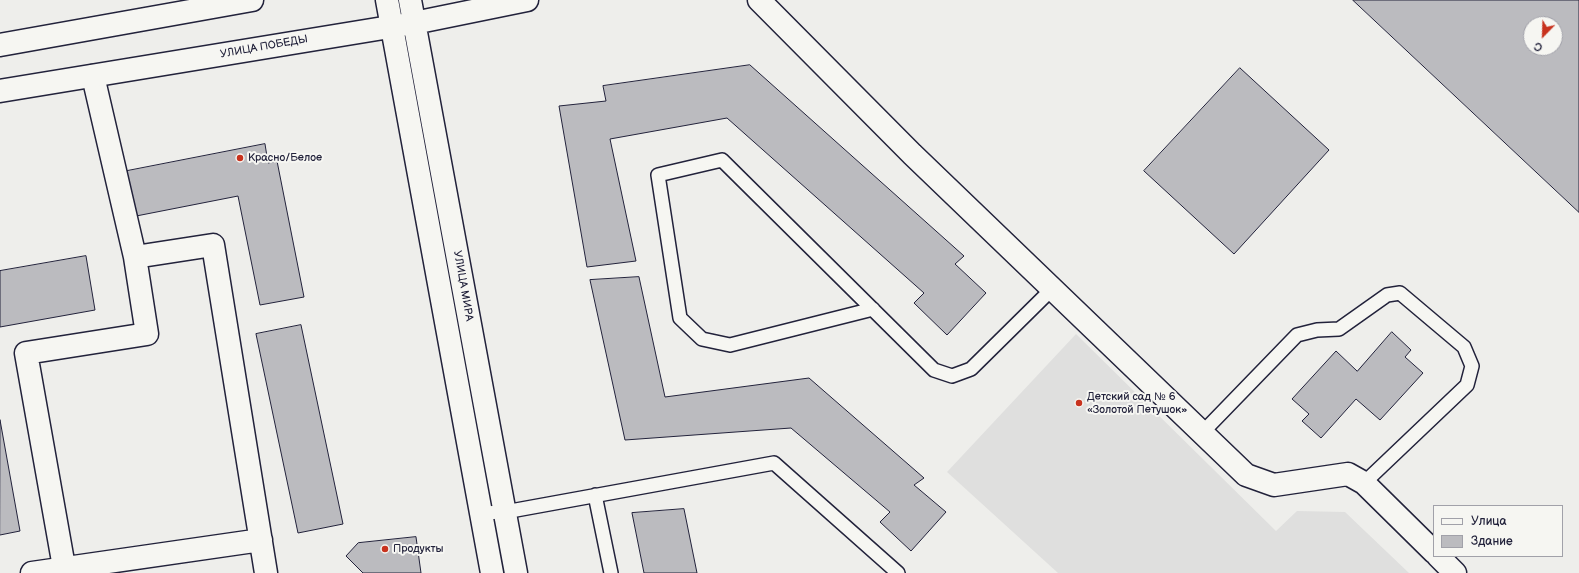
<!DOCTYPE html>
<meta charset="utf-8">
<style>
body{margin:0}
#map{position:relative;width:1579px;height:573px;overflow:hidden;background:#eeeeeb;font-family:"Balsamiq Sans",sans-serif}
canvas{display:block}
.legend{position:absolute;left:1433px;top:505px;width:130px;height:52px;box-sizing:border-box;background:#f6f6f2;border:1px solid #a1a1a9;margin:0;padding:5px 7px;list-style:none;font-size:12px;color:#22223b}
.legend li{display:flex;align-items:center;gap:8px;height:20px}
.legend b{width:20px;border:1px solid #a1a1a9}
.north{position:absolute;left:1523px;top:16px;width:40px;height:40px;box-sizing:border-box;background:#f6f6f2;border:1px solid #a1a1a9;border-radius:50%;rotate:203deg;font-size:11px;font-weight:700;line-height:16px;text-align:center;color:#22223b}
.north::after{content:'';display:block;margin:auto;width:14px;height:18px;background:#c8321e;clip-path:polygon(50% 0,100% 100%,50% 72%,0 100%)}
</style>
<div id="map">
<canvas width="1579" height="573"></canvas>
<ul class="legend">
<li><b style="height:5px;background:#f6f6f2"></b>Улица</li>
<li><b style="height:11px;background:#bbbbbf"></b>Здание</li>
</ul>
<div class="north">С</div>
</div>
<script>
const context = document.querySelector('canvas').getContext('2d');
context.lineJoin = 'round';
function fill(path, color) { context.fillStyle = color; context.fill(path, 'evenodd'); }
function stroke(path, color, width, dash) { context.strokeStyle = color; context.lineWidth = width; context.lineCap = dash ? 'butt' : 'round'; context.setLineDash(dash || []); context.stroke(path); }
function label(font, color, halo, rows, align = 'center') {
  context.font = font + ' "Balsamiq Sans",sans-serif'; context.lineWidth = 4; context.setLineDash([]); context.textBaseline = 'middle'; context.strokeStyle = halo; context.fillStyle = color; for (const [text, x, y, turn = 0] of rows) {
    context.save(); context.translate(x, y); context.rotate((+turn || 0) * Math.PI / 180); context.textAlign = isNaN(turn) ? turn : align; if (halo) context.strokeText(text, 0, 0); context.fillText(text, 0, 0); context.restore();
  }
}
const built = new Path2D(`
 M1076 334 1276 531 1297 511 1345 512 1409 573H1058L947 472Z`);
const building = new Path2D(`
 M1353 0H1579V212ZM1531 24H1555V48H1531Z
 M750 65 964 256 955 264 986 293 947 335 914 303 924 293 727 118 610 139 636 261 587 267 559 106 606 101 603 86Z
 M1240 68 1329 150 1234 254 1144 171Z
 M265 144 268 163 277 161 304 297 260 305 238 196 126 218 117 173Z
 M86 256 95 310 0 327V271Z
 M639 277 665 397 809 378 924 478 914 485 946 512 911 551 880 522 890 512 791 428 625 440 590 280Z
 M301 325 343 524 298 533 256 334Z
 M1392 332 1411 350 1405 357 1423 373 1380 420 1356 399 1321 438 1302 421 1309 414 1292 399 1336 351 1357 371Z
 M0 420 20 531 0 535Z
 M684 509 697 573H644L632 513Z
 M416 537 421 573H363L346 556 358 543Z`);
const service = new Path2D(`
 M873 309 730 345 702 339 680 318 658 175 722 160 934 370 952 376 971 369 1052 289
 M1202 433 1297 335 1317 330 1339 329 1387 295 1400 293 1464 347 1472 366 1467 385 1364 483
 M595 495 611 573
 M481 513 505 512 774 463 898 573`);
const minor = new Path2D(`
 M759 0 912 154 1246 475 1274 485 1348 474 1364 483 1434 552
 M93 76 135 257
 M1438 556 1455 573
 M64 567 26 353 147 334 135 257 213 245 266 573
 M32 573 261 540`);
const tertiary = new Path2D(`
 M387 0 492 573
 M410 0 516 573
 M0 45 252 0
 M0 91 414 23 527 0`);
const markers = [
 [240,158,4,"#c8321e"],
 [1079,403,4,"#c8321e"],
 [385,549,4,"#c8321e"]
];
const streetNames = [
 ["УЛИЦА ПОБЕДЫ",264,47,-10],
 ["УЛИЦА МИРА",463,286,80]
];
const poiNames = [
 ["Красно/Белое",248,158],
 ["Детский сад № 6",1087,397],
 ["«Золотой Петушок»",1087,410],
 ["Продукты",393,549]
];
fill(built, '#dfdfde');
fill(building, '#bbbbbf');
stroke(building, '#22223b', 1);
stroke(service, '#22223b', 16);
stroke(minor, '#22223b', 25);
stroke(tertiary, '#22223b', 25);
stroke(service, '#f6f6f2', 13);
stroke(minor, '#f6f6f2', 22);
stroke(tertiary, '#f6f6f2', 22);
for (const [x, y, r, color] of markers) { const dot = new Path2D(); dot.arc(x, y, r, 0, 2 * Math.PI); context.fillStyle = color; context.fill(dot); stroke(dot, '#f6f6f2', 1.5); }
label('11px', '#22223b', '#f6f6f2', streetNames);
label('11px', '#22223b', '#f6f6f2', poiNames, 'left');
</script>
